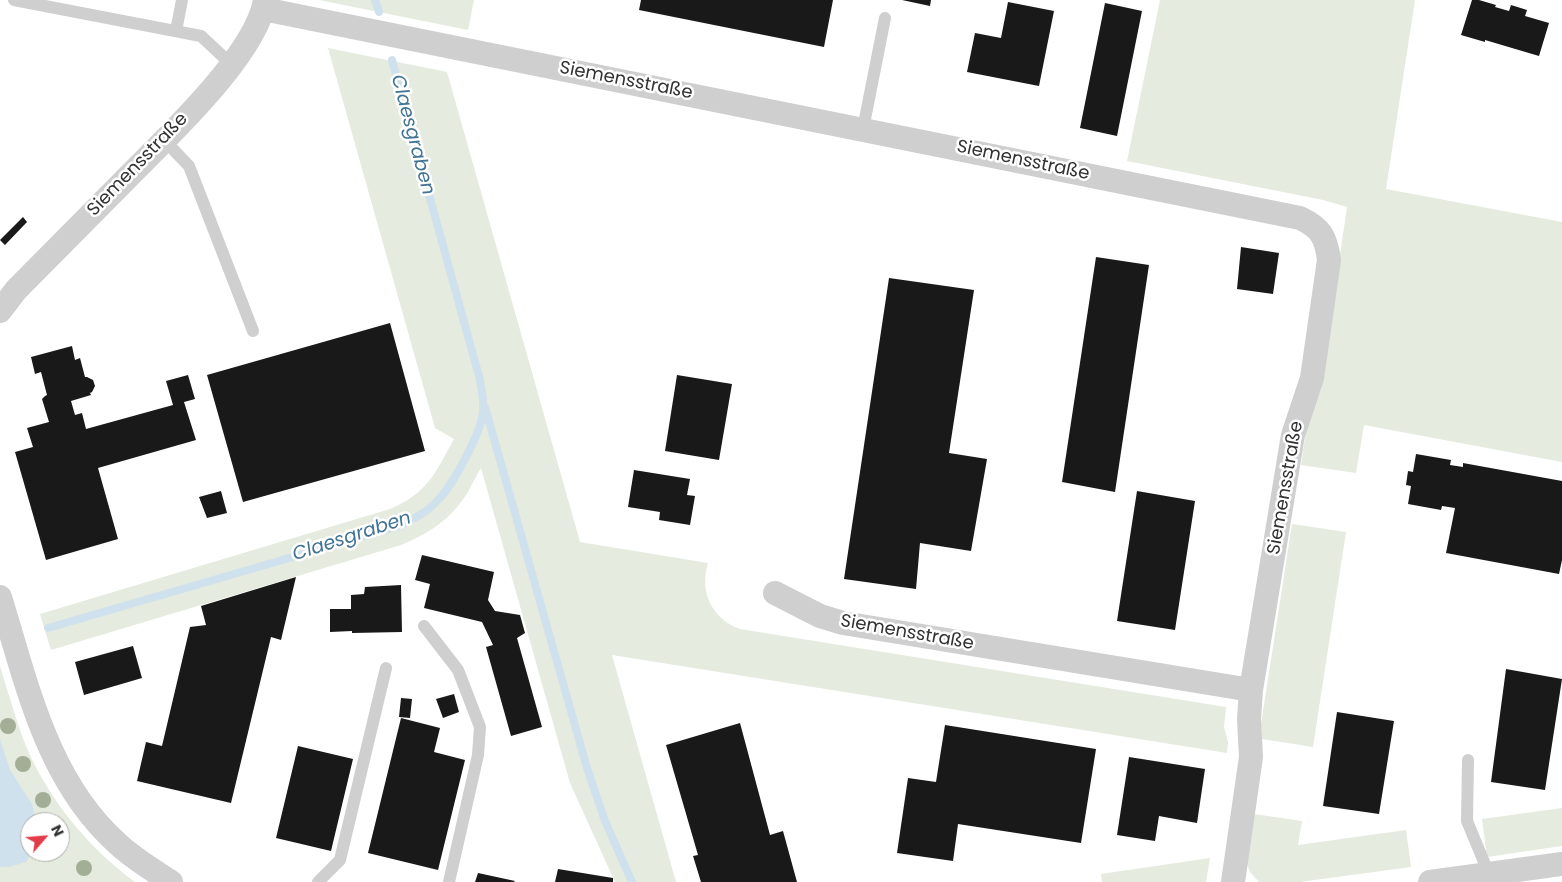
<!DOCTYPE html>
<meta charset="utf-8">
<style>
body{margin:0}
#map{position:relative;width:1562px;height:882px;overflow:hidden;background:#fff;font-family:Poppins,sans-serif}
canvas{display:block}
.north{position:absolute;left:20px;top:812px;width:50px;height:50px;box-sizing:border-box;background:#fff;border:1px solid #adadad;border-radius:50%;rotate:63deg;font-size:14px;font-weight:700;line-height:20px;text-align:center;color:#323232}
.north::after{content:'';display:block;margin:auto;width:18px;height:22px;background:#e23c48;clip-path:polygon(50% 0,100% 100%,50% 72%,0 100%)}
</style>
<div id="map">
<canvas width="1562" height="882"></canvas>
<div class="north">N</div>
</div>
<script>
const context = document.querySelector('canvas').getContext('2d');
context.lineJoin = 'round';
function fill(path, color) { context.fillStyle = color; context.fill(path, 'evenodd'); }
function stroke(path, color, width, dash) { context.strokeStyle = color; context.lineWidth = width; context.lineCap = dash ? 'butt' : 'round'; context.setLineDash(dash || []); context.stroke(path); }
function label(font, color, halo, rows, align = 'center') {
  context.font = font + ' Poppins,sans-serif'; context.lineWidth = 5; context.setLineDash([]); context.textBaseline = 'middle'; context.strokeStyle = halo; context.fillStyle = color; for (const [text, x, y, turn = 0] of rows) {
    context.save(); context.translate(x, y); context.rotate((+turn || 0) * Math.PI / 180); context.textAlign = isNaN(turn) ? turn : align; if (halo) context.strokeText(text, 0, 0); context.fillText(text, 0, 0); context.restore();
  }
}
const green = new Path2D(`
 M319 0H474L468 30Z
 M1160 0H1415L1386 189 1562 222V462L1364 425 1356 473 1301 465 1307 425 1320 392 1347 207 1323 200 1127 161Z
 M328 48 447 72 580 542 708 563C699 592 712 619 740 629L1226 707 1224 727 1228 742 1227 753 612 655 676 882H615L570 783 481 468C476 476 472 484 468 492 450 520 430 533 401 545L51 650 40 614 390 509C428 493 435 473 454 439L435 428Z
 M1292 524 1346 532 1313 747 1262 739 1261 724Z
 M0 666C7 689 14 713 22 736 44 794 85 845 135 882H0ZM30 822H60V852H30Z
 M1562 808V846L1487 857 1482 819Z
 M1254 814 1302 821 1298 845 1406 830 1411 867 1300 882H1259L1250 872 1247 864Z
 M1210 858 1206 882H1102L1101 874Z`);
const water = new Path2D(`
 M0 739 10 770 32 804 36 822H30V852H32L26 862 9 867H0Z`);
const stream = new Path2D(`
 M375 0 379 12
 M485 407 587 768 605 821 632 882
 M48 628 396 527C411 520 427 513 438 500 453 485 477 439 482 418 485 405 482 393 480 380L392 60`);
const building = new Path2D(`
 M641 0H833L824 47 639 10Z
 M902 0H931L930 6Z
 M1472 0H1479L1496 5 1495 7 1509 11 1511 5 1527 10 1525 16 1549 23 1539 56 1485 40V42L1461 35Z
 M1008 2 1054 11 1039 86 967 72 975 33 1001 38Z
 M1105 3 1142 11 1117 136 1080 128Z
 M23 217 27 222 5 245 0 240Z
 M1241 247 1279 253 1273 294 1237 289Z
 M1096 257 1149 265 1115 492 1062 482Z
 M889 278 974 290 949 453 987 459 971 551 920 543 916 589 844 579Z
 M390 323 425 451 243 502 207 375Z
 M72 346 75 360 80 358 85 377H87L93 380 95 386 92 392 90 393 91 395 71 401 75 415 82 413 86 429 173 405 166 381 188 375 195 399 184 402 196 440 98 468 118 539 46 560 15 452 33 447 27 428 49 422 42 399 45 396 47 395 41 372 35 374 31 357Z
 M677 375 732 384 719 460 665 451Z
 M1416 454 1451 460 1450 465 1463 467V463L1562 481V560L1559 574 1446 553 1455 508 1442 506 1441 510 1408 504 1411 486 1406 485 1408 471 1413 472Z
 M634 470 690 479 687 495 695 496 690 525 659 520 660 512 628 507Z
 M221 491 227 513 207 518 199 497Z
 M1137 491 1195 501 1175 630 1117 621Z
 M422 555 494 572 488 600 495 611 520 615 525 633 517 638 542 727 511 736 486 647 493 645 482 622 424 608 430 584 415 580Z
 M296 577 281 640 271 637 231 803 137 781 146 742 162 746 190 627 206 625 201 606Z
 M401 585 402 632 352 633V631L330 632V609H351V595L364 594 365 587Z
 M133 646 142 678 84 695 75 662Z
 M1506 669 1562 679 1545 790 1491 782Z
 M454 694 459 712 443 718 436 699Z
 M401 698 412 699 410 718 399 717Z
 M1337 712 1394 721 1379 814 1323 806Z
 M401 718 440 728 434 752 465 760 438 870 368 853Z
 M740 723 770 835 783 831 797 882H701L693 856 698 855 666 745Z
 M945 725 1096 749 1081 843 958 824 953 861 897 853 908 778 936 782Z
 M298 746 353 759 331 851 276 838Z
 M1129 757 1205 769 1197 823 1159 816 1155 841 1117 835Z
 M558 869 613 878V882H555Z
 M478 873 515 881 514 882H475Z`);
const lane = new Path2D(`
 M14 0 201 36 231 64
 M176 31 182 0
 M863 129 885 18
 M164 140 189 166 253 331
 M424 626 458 670 480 727 478 755 449 882
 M1468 760 1467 821 1489 874
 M318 882 340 860 386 668`);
const street = new Path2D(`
 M263 9 1300 218C1321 228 1326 237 1329 260L1312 378 1293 435 1251 690 1249 719 1251 757 1233 882
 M0 311 16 290C53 253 89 216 126 179 166 138 256 55 265 0
 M775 593 820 616 843 623 1251 690
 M0 597C27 684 47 781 118 844 134 859 153 870 171 882
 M1430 882 1562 864`);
const trees = [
 [8,726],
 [23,764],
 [43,800],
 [84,868]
];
const streetNames = [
 ["Siemensstraße",626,81,11],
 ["Siemensstraße",1023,161,12],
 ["Siemensstraße",138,165,-46],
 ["Siemensstraße",1286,488,-80],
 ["Siemensstraße",907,633,10]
];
const waterNames = [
 ["Claesgraben",412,135,75],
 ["Claesgraben",352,537,-18]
];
fill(green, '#e5ebdf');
fill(water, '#cfe1ed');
stroke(stream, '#cfe1ed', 8);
fill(building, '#191919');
stroke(lane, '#cfcfcf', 12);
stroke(street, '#cfcfcf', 24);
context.fillStyle = '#a2af96';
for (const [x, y] of trees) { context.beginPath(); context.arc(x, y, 8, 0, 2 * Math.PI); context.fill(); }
label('18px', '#323232', '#fff', streetNames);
label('italic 19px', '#417494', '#fff', waterNames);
</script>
